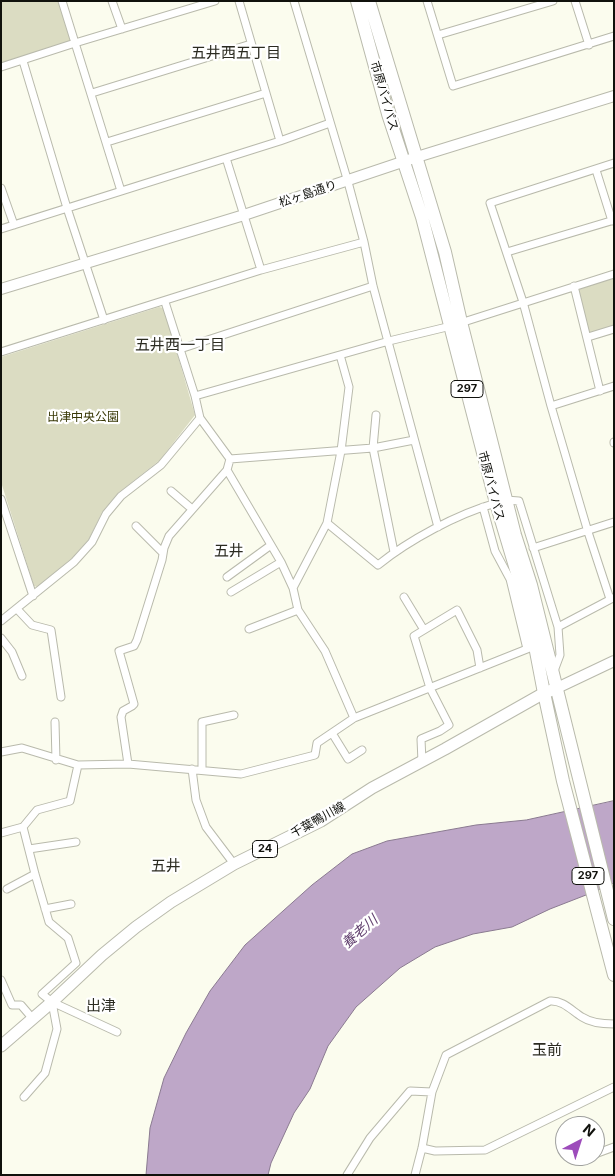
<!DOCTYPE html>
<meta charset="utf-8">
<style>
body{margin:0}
#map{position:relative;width:615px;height:1176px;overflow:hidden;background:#fbfcee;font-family:Inter,sans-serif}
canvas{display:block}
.frame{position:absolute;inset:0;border:2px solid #10110c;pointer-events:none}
.north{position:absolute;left:555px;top:1116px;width:50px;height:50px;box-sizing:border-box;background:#fff;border:1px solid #9fa09e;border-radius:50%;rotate:40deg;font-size:14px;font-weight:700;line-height:20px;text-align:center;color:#10110c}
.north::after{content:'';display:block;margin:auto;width:18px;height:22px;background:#9d4cbb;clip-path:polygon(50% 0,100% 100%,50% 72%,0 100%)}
</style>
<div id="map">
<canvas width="615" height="1176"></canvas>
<div class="frame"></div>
<div class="north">N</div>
</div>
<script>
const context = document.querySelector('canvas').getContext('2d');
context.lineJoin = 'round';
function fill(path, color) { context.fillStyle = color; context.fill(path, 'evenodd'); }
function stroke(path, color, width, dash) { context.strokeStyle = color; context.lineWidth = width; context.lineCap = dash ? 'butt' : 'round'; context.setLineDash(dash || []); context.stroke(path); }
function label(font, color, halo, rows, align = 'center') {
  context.font = font + ' Inter,"Noto Sans JP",sans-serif'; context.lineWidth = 4.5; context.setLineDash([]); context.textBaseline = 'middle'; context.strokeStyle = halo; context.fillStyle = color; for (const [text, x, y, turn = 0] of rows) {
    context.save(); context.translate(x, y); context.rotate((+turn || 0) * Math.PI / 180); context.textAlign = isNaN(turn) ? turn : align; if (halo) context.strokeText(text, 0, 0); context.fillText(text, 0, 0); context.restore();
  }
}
const green = new Path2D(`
 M1 1H62L75 43 1 66Z
 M614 274V329L588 337 574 286Z
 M159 307 164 308 195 415 160 460 118 493 102 512 89 539 72 558 37 587 34 586 1 482V357Z`);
const water = new Path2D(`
 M614 801V883L586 895 550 909 512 927 473 934 435 947 400 968 356 1007 328 1046 310 1089 294 1113 271 1163 268 1175H146L150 1128 164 1078 186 1033 210 991 245 945 312 885 352 854 387 841 476 825 526 820Z`);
const street = new Path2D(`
 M62 1 121 191
 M112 1 122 29
 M239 1 280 141
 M294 1 348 182 364 242 373 286 438 527
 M427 1 453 86 614 36
 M575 1 589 45
 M438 35 553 1
 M23 61 67 208 104 320
 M1 67 75 43 215 1
 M92 93 251 44
 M107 142 266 93
 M226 158 261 270
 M596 170 612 221
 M1 188 14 225
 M1 229 280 141 330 123
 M507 252 614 220
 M574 286 600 391
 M165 302 195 396 200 418 230 459
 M588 337 614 329
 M180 349 373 286
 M1 352 261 270 364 242
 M195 396 389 341 451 326 614 274
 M551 406 614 386
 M376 415 373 448 394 552
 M614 442V443
 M227 470 281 562 293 588 298 610 325 651 354 718
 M171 491 192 509
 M1 499 33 596
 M506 500 519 501 558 627 560 655 554 671
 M483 507 495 551 510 579 527 649
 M327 523 378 565C409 540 457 514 496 503
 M136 526 163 553
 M533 548 614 522
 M227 577 271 545
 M293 588 327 523 341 451 349 387 340 355
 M231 592 281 562
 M404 597 424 630
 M610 599 588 532 551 406 523 302 490 203 614 163
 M17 609 32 625 51 630 61 697
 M1 621 74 562 92 542 106 514 121 496 161 465 200 418
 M558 627 613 598
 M249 629 298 610
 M1 638 12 652 22 676
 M55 722 56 760
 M332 733 348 759 362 750
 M1 752 22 748 78 765 128 764 241 774 315 755 317 743 354 718 537 645
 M422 762 421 739 440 731 449 725 430 688 414 636 457 610 477 650 480 668
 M128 764 121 717 123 711 132 706 134 704 119 651 134 646 137 640 162 560 164 548 169 536 227 470 230 459 373 448 414 440
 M192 769 196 800 206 827 234 864
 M202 770V722L234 715
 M23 827 35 874 49 922 68 938 76 963 42 994 52 1002 57 1029 45 1073 24 1097
 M1 833 23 827 37 810 70 801 78 765
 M29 849 76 842
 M7 889 35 874
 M45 909 71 904
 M1 980 12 1005H21L33 1019
 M52 1002 117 1032
 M422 1148 435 1151 485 1150 614 1087
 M595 1154 614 1147
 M580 1159 589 1156
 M347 1175 370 1138 410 1091 432 1092
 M415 1175 422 1148 432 1092 446 1055 550 1001C563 1000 572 1011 582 1017 591 1023 603 1024 614 1024`);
const secondary = new Path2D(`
 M1 289 244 215 417 157 614 96
 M555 689 614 661`);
const primary = new Path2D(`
 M1 1046 52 1002 102 955 136 927 171 902 234 864 321 821 372 788 445 749 544 693 555 689`);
const highway = new Path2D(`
 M357 1 388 114 422 217 496 503 517 573 535 646 544 693 563 781 614 975
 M369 1 445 252 461 322 491 440 515 535 531 585 614 919`);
const shields = [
 [467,389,32],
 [265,849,25],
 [588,876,32]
];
const shieldNames = [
 ["297",467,389],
 ["24",265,849],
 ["297",588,876]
];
const streetNames = [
 ["市原バイパス",384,96,74],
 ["松ヶ島通り",308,194,-18],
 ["市原バイパス",491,486,75],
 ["千葉鴨川線",318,820,-29]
];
const parkNames = [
 ["出津中央公園",83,417]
];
const waterNames = [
 ["養老川",360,932,-41]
];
const quarterNames = [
 ["五井西五丁目",236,53],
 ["五井西一丁目",180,345],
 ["五井",229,551],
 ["五井",166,866],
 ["出津",101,1006],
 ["玉前",547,1050]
];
fill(green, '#dbdcc2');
fill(water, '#bea7c8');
stroke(water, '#8a7a90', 1);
stroke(street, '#b9baac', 9);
stroke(secondary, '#b9baac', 12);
stroke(primary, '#b9baac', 13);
stroke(highway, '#b9baac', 14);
stroke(street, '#fff', 7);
stroke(secondary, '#fff', 10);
stroke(primary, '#fff', 11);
stroke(highway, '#fff', 12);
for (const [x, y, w] of shields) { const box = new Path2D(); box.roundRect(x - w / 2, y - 8.5, w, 17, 4); context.fillStyle = '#fff'; context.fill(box); stroke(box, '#10110c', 1); }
label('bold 11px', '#10110c', null, shieldNames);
label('12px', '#10110c', '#fff', streetNames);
label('12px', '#383806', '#fff', parkNames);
label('italic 14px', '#634270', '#fff', waterNames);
label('15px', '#2b2b21', '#fff', quarterNames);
</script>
